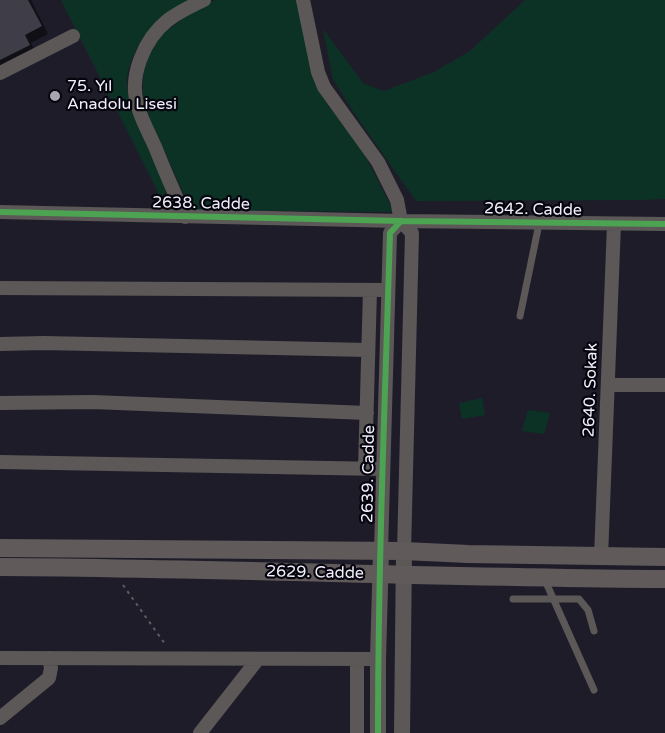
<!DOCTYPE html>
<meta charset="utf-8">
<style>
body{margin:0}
canvas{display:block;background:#1f1c29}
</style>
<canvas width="665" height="733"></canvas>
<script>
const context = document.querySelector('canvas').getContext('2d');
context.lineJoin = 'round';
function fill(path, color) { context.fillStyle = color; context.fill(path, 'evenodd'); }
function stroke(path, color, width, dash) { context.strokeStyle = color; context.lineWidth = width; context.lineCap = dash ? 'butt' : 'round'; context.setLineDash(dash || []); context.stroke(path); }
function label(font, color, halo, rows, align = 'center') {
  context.font = font + ' "Varela Round",sans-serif'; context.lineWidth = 4.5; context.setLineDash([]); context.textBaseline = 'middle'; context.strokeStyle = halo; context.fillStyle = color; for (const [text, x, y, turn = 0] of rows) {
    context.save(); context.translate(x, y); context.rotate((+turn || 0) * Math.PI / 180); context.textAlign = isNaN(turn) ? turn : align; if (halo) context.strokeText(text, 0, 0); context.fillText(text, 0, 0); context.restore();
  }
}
const green = new Path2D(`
 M61 0H190C180 7 168 13 159 20 144 33 125 65 127 85 130 118 152 154 165 185 167 196 164 202 153 206L158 192Z
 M216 0H296L315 76 327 104 363 152 394 212 191 210 151 121 143 98V80L145 63 161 35 199 7Z
 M525 0H665V199L641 200 416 201 354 113 333 79 323 29 364 84 384 91 434 72 470 51Z
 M482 398 485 415 462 419 459 403Z
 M528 410 550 413 544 434 522 431Z`);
const shadow = new Path2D(`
 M0 0H31L48 34 31 43 36 53 0 71Z`);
const building = new Path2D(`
 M0 0H28L42 26 25 35 30 45 0 60Z`);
const path = new Path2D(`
 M123 585 165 644`);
const service = new Path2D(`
 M520 316 539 224
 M544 578 594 690
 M513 599H579L588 610 594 631`);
const minor = new Path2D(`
 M303 0 318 72 324 87 378 162 397 200 401 221
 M0 73 73 36
 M0 212 401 221 665 224
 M185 217C175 194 165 172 156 149 150 135 142 121 138 107 128 77 144 39 168 20 179 12 191 6 204 0
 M401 221 412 233 404 551
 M0 288 388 290
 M0 344 44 343 368 350
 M608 385H665
 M0 403 93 402 367 413
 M0 462 382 469
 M365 469 370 290
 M381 551 390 233 401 221
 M601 557 614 224
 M0 658 378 659
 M357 659V733
 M0 718 49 678 51 668 49 658
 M200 733 258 659`);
const tertiary = new Path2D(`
 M378 733V659L381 551
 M402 733 404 551`);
const secondary = new Path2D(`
 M0 548 404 551 468 554 665 557
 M0 567C222 568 443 578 665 579`);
const cycleway = new Path2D(`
 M0 212 401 221 665 224
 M378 733C378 566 385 400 390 233L401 221`);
const markers = [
 [55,96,6,"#a8a5b3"]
];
const poiNames = [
 ["75. Yıl",67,87],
 ["Anadolu Lisesi",67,105]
];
const streetNames = [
 ["2638. Cadde",201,204,1],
 ["2642. Cadde",533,210,1],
 ["2640. Sokak",591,390,-88],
 ["2639. Cadde",369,474,-89],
 ["2629. Cadde",315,573,1]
];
fill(green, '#0b3225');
fill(shadow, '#0007');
fill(building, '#3f3d47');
stroke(path, '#5f5b5f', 2, [3, 4.5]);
stroke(service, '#5b5857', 7);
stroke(minor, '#5b5857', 14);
stroke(tertiary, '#5b5857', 16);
stroke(secondary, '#605a5b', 18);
stroke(cycleway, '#4ca352', 6);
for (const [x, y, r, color] of markers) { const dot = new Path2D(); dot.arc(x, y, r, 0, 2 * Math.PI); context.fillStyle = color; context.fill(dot); stroke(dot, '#06050e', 2); }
label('16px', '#f2effd', '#06050e', poiNames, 'left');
label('16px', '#f2effd', '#06050e', streetNames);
</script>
